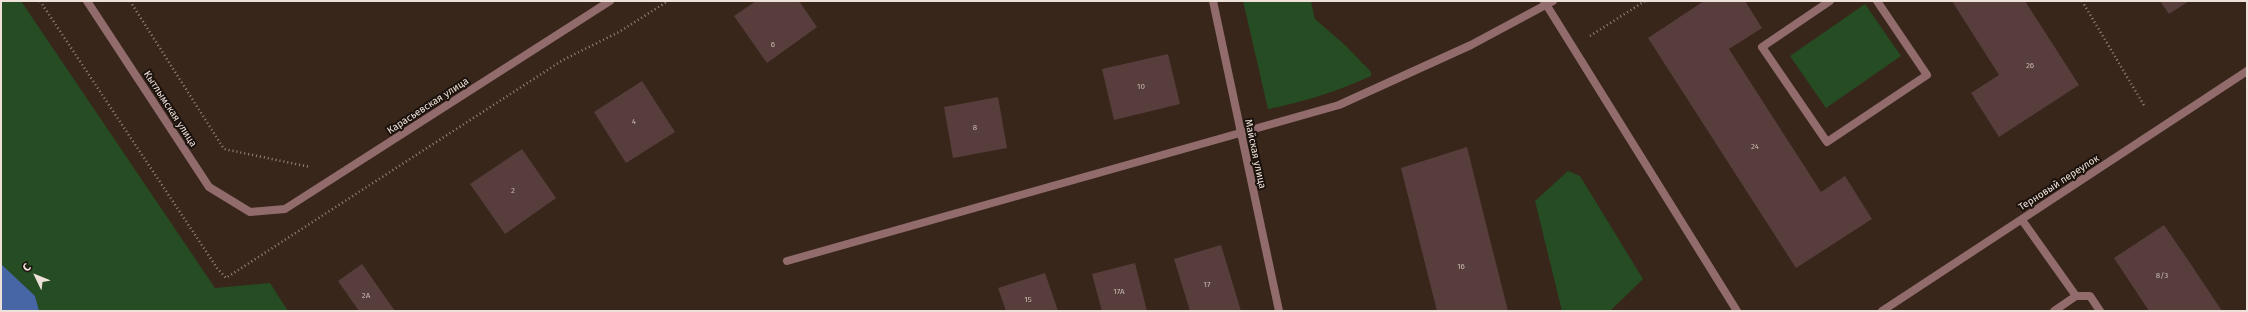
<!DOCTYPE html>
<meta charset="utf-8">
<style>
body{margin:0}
#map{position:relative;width:2248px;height:312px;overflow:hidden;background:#39261a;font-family:"Fira Sans",sans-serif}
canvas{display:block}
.frame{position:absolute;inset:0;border:2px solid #eee1d9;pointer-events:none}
.north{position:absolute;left:16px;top:256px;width:40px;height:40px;-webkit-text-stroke:3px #1a110c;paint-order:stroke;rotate:313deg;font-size:11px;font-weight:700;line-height:16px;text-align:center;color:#eee1d9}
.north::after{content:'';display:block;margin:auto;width:14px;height:18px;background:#eee1d9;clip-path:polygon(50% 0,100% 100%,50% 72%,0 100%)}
</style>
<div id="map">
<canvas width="2248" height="312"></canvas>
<div class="frame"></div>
<div class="north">С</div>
</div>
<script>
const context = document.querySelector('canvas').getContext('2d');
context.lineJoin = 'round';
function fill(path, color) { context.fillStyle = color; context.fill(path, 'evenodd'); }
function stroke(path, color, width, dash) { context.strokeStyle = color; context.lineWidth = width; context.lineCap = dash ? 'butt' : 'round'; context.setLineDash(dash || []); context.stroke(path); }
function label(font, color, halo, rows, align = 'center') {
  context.font = font + ' "Fira Sans",sans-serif'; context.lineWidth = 4; context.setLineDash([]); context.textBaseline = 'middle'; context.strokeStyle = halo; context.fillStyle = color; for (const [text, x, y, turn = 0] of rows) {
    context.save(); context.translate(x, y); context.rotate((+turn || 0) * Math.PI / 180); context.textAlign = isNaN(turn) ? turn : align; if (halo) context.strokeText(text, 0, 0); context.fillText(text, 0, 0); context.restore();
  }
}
const green = new Path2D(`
 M1 1H21L215 288 270 283 288 311H1Z
 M1243 1H1311L1315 19 1346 46 1371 72V76C1338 91 1304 102 1268 109Z
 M1865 4 1901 56 1826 108 1790 56Z
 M1568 171 1580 176 1643 279 1610 311H1562L1535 201Z`);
const water = new Path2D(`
 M1 264 35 296 39 311H1Z`);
const building = new Path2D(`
 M756 1H799L817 27 767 63 734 16Z
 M1704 1H1745L1762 28 1729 49 1821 192 1845 176 1872 219 1796 268 1648 38Z
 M1952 1H2025L2079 85 1999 137 1971 93 1999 75Z
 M2160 1H2189L2169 14Z
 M1168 54 1180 104 1114 120 1102 69Z
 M642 81 675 132 626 163 594 112Z
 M998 97 1007 148 953 158 944 107Z
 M1467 147 1486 224 1508 311H1437L1401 168Z
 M522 149 556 198 505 234 470 184Z
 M2164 225 2192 266 2222 311H2149L2114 258Z
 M1221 245 1241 311H1190L1174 259Z
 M1135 263 1147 311H1102L1092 274Z
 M362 264 395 311H359L338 281Z
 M1045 273 1058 311H1006L998 288Z`);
const path = new Path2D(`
 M40 1 217 268 226 278 563 60 619 32 668 1
 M130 1 224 149 310 167
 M2082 1 2145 107
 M1590 36 1645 1`);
const service = new Path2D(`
 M1544 1 1737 311
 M1830 1 1762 47 1827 142 1927 75 1877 1
 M2022 220 2076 296
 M787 261 1240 133
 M2054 311 2076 296H2090L2100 311`);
const minor = new Path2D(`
 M87 1 209 187 250 212 285 209 610 1
 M1213 1 1279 311
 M1240 133 1339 105 1471 45 1553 1
 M1882 311 2247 71`);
const numberNames = [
 ["6",773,45],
 ["26",2030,66],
 ["10",1141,87],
 ["4",634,122],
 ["8",975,128],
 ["24",1755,147],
 ["2",513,191],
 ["16",1461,267],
 ["8/3",2162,276],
 ["17",1207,285],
 ["17А",1119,292],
 ["2А",366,296],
 ["15",1028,300]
];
const streetNames = [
 ["Карасьевская улица",428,106,-33],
 ["Кытлымская улица",170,109,57],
 ["Майская улица",1255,154,78],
 ["Терновый переулок",2059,183,-33]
];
fill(green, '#254c22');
fill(water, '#4766a5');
fill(building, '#573e3d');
stroke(path, '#97877d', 2.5, [1, 3]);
stroke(service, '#926c6d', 8);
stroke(minor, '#926c6d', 8);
label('8px', '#c8b8b2', null, numberNames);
label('10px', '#eee1d9', '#1a110c', streetNames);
</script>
